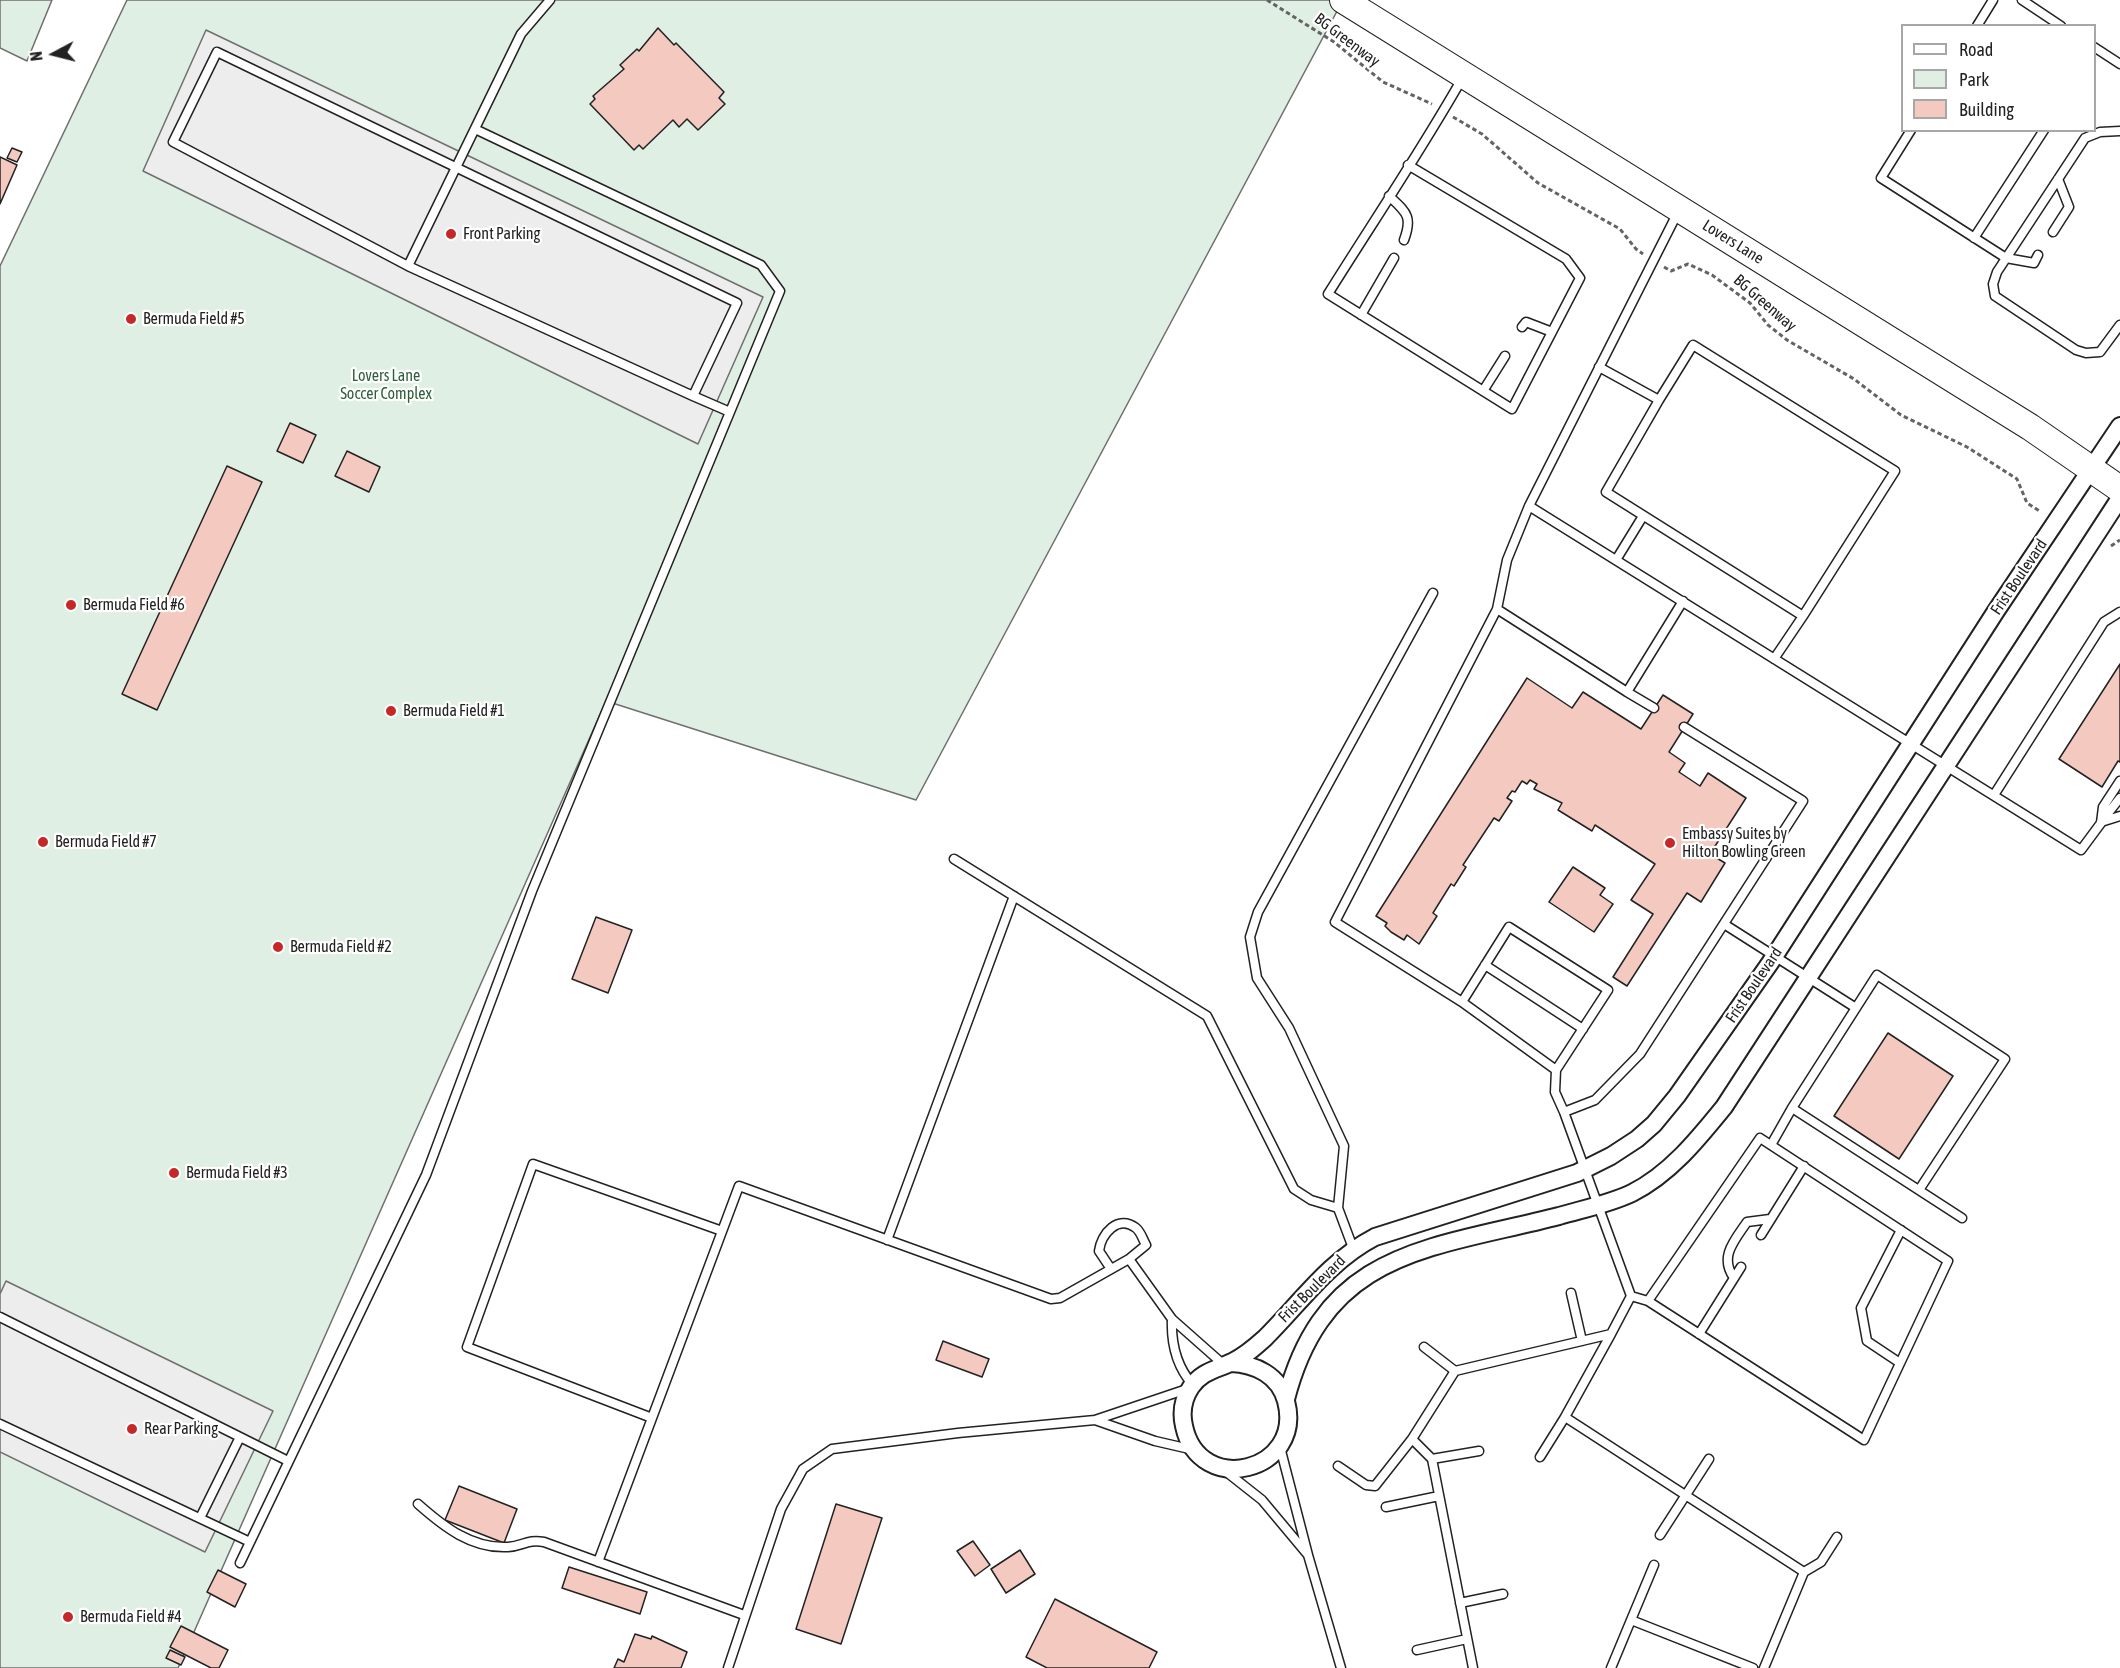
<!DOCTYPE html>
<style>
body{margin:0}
#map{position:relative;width:2120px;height:1668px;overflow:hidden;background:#fff;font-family:"Asap Condensed",sans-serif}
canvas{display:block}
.legend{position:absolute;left:1901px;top:24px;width:195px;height:108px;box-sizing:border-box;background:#fff;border:2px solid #a7a7a7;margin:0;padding:8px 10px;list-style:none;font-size:18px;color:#222}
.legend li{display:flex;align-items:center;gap:12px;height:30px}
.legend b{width:30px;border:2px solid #a7a7a7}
.north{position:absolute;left:24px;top:24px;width:60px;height:60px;-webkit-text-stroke:4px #fff;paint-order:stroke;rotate:263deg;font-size:16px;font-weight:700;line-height:24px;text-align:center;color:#222}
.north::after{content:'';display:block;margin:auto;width:21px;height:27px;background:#222;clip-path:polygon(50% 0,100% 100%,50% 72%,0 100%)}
</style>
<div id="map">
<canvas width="2120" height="1668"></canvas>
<ul class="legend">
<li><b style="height:8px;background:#fff"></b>Road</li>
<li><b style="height:16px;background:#e0efe3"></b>Park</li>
<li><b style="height:16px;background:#f3c9c0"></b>Building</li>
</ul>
<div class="north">N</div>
</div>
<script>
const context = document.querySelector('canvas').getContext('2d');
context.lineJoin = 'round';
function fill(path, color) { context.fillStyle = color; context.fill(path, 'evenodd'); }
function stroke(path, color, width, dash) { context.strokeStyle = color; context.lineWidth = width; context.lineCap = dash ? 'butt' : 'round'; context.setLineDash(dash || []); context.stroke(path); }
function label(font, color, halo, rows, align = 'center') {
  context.font = font + ' "Asap Condensed",sans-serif'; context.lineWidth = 4.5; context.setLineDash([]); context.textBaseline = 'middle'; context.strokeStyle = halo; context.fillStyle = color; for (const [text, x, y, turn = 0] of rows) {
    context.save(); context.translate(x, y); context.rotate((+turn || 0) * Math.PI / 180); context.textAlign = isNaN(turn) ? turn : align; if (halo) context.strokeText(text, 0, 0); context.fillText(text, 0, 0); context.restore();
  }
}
const green = new Path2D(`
 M0 0H52L27 61 0 48Z
 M127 0H1343L916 800 606 701 178 1668H0V266Z`);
const parking = new Path2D(`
 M206 30 763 297 698 444 143 171Z
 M6 1281 273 1411 205 1552 0 1452V1294Z`);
const building = new Path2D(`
 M658 28 674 45 676 43 724 92 719 98 725 104 698 130 687 119 679 127 673 120 643 149 639 145 634 150 590 104 595 99 593 96 624 69 620 65 637 49 639 51Z
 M12 148 22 152 17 162 7 158Z
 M0 157 17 165 0 204Z
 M290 423 316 435 303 463 277 451Z
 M347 451 380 467 369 492 335 476Z
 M227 466 262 482 157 710 122 694Z
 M2120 664V762L2118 761 2102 787 2059 759Z
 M1527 678 1572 708 1583 692 1641 729 1663 695 1693 714 1669 752 1685 763 1679 772 1700 786 1708 773 1746 798 1710 854 1725 863 1701 902 1687 893 1627 986 1613 977 1653 914 1631 900 1655 864 1595 825 1592 831 1558 810 1562 803 1534 789 1537 784 1530 780 1527 784 1522 781 1515 792 1512 791 1507 798 1512 801 1499 821 1494 818 1463 865 1466 867 1454 886 1451 884 1433 913 1437 916 1419 944 1407 935 1404 940 1391 932 1385 926 1387 923 1376 916Z
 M1573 867 1605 888 1600 895 1613 904 1594 932 1549 902Z
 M596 917 632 930 608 993 572 979Z
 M1888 1033 1953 1076 1899 1159 1834 1116Z
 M943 1341 989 1359 982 1377 936 1360Z
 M459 1486 517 1509 504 1543 445 1520Z
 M836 1504 882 1518 841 1644 796 1629Z
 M973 1541 990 1565 975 1576 957 1551Z
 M1020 1550 1035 1574 1006 1593 991 1569Z
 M569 1567 647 1592 640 1614 562 1588Z
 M218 1570 246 1584 235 1607 207 1592Z
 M1055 1599 1157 1652 1149 1668H1047L1026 1657Z
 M181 1626 228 1650 219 1668H211L170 1647Z
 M635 1634 651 1639 652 1636 687 1652 681 1668H614L618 1659 624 1662Z
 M170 1650 185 1657 181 1665 166 1658Z`);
const path = new Path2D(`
 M1267 0 1334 42 1383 82 1432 104
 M1453 117 1482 134 1538 183 1620 229 1636 249 1643 254
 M1664 267 1671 271 1688 264 1712 275 1750 303 1768 325 1787 340 1854 379 1901 415 1967 447 2017 479 2027 503 2041 512
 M2111 546 2120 540`);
const lane = new Path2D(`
 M2022 0 2061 26
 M1977 26 1993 0
 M2094 47 2120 64
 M1911 130 1881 178 2006 258 2034 263 2038 255
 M2120 131 2100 132 2085 138 1997 272 1993 284 1995 296 2076 350 2086 353 2100 352 2120 325
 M1408 165 1566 259 1580 278 1512 409 1328 294C1373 222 1421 151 1463 77
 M1389 196C1406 212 1413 216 1404 240
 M2053 232 2069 207 2058 179
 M1974 238 2044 130
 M408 266 521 34 550 0
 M1361 315 1394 258
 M1522 327 1526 322 1552 332
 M1599 367 1659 400 1693 345 1895 471 1803 616 1606 492 1659 400
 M1483 391 1505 356
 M693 396 737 303 217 52 173 142 408 266 693 396 730 412
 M1529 506 2081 850 2101 823 2103 807 2120 781
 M1616 560 1643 516
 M1497 609 1627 692 1683 601
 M1774 659 1803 616
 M1627 692 1654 708
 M1994 795 2104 622 2120 612
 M2101 822 2120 798
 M2101 822 2120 816
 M954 859 1207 1016 1294 1189 1311 1200 1338 1208 1353 1248
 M1724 924 1856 1008
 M1485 965 1583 1029
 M1462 1002 1509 927 1608 990 1556 1070
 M1564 1112 1555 1092 1556 1070 1462 1002 1335 922 1497 609 1507 560 1529 506 1678 212
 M1771 1145 1792 1108
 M1919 1190 2005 1059 1877 975 1792 1108 1962 1218
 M1338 1208 1344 1146 1289 1028 1257 978 1250 937 1258 912 1433 593
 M1761 1235 1804 1166
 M887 1240 1014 896
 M1111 1269 1099 1251C1101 1234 1118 1214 1136 1228 1141 1232 1143 1240 1146 1245L1129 1259
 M1734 1278C1719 1257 1734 1241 1747 1222L1770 1219
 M1571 1293 1582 1341
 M1648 1301 1760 1138 1948 1261 1864 1440 1648 1301 1631 1296 1564 1112 1595 1100 1640 1054 1803 801 1684 727
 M0 1317 288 1461
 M1699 1334 1741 1267
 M1424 1347 1455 1371
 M1900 1363 1867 1341 1861 1308 1901 1230
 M1193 1385C1176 1366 1171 1344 1172 1319L1224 1365
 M1190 1388 1095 1420 1155 1441 1194 1450
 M1565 1417 1611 1334
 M652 1418 467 1347 533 1164 722 1231
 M0 1424 250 1542
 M1412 1439 1455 1371 1611 1334 1631 1296
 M1540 1457 1565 1417 1804 1572 1764 1668
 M1432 1459 1479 1451
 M1338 1466 1366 1485 1375 1486 1412 1439 1432 1459 1473 1668
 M1224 1470 1262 1500 1308 1555 1280 1447
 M418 1504C444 1527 472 1549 508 1547 523 1546 527 1539 544 1542L744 1615
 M1386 1507 1439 1496
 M200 1518 240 1437
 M1660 1535 1709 1459
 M1308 1555 1341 1668
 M598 1562 739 1186 1051 1299 1060 1298 1129 1259 1172 1319
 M240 1563 426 1175 532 891 780 291 761 265 475 129
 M1654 1565 1631 1620 1753 1668
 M1804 1572 1821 1562 1837 1537
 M1460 1603 1503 1594
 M1417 1650 1467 1639
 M728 1668 781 1509 803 1469 832 1449 958 1433 1095 1420
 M1611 1668 1631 1620`);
const street = new Path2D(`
 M1231 1363C1255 1364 1279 1375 1286 1401 1305 1472 1199 1498 1184 1426 1181 1413 1183 1399 1191 1387 1202 1371 1216 1370 1232 1362 1245 1356 1255 1347 1265 1338 1301 1302 1329 1261 1375 1237L1577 1173 1611 1156 1637 1139 1654 1124 1677 1096 1770 963 1996 611 2120 426
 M1286 1399C1325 1249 1431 1249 1559 1216 1583 1209 1609 1204 1632 1193 1670 1174 1698 1139 1724 1107L2120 498`);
const primary = new Path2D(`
 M1343 0 2030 427 2120 489`);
const markers = [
 [451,234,6,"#c62828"],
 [131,319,6,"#c62828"],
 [71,605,6,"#c62828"],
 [391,711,6,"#c62828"],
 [43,842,6,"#c62828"],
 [1670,843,6,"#c62828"],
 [278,947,6,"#c62828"],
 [174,1173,6,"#c62828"],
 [132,1429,6,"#c62828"],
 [68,1617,6,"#c62828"]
];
const streetNames = [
 ["BG Greenway",1347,40,37],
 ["Lovers Lane",1733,242,32],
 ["BG Greenway",1765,303,41],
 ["Frist Boulevard",2019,577,-56],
 ["Frist Boulevard",1754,985,-56],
 ["Frist Boulevard",1312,1289,-45]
];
const poiNames = [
 ["Front Parking",463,234],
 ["Bermuda Field #5",143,319],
 ["Bermuda Field #6",83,605],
 ["Bermuda Field #1",403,711],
 ["Embassy Suites by",1682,834],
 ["Hilton Bowling Green",1682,852],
 ["Bermuda Field #7",55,842],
 ["Bermuda Field #2",290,947],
 ["Bermuda Field #3",186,1173],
 ["Rear Parking",144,1429],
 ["Bermuda Field #4",80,1617]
];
const parkNames = [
 ["Lovers Lane",386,376],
 ["Soccer Complex",386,394]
];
fill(green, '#e0efe3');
stroke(green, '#6f6f6f', 1.5);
fill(parking, '#ededed');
stroke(parking, '#6f6f6f', 1.5);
fill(building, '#f3c9c0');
stroke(building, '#222', 1.5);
stroke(lane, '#222', 11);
stroke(street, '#222', 20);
stroke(primary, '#222', 28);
stroke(path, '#646464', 3, [4.5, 3]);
stroke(lane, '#fff', 8);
stroke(street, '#fff', 16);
stroke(primary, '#fff', 26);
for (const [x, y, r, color] of markers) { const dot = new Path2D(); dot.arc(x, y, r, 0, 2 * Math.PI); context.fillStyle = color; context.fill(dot); stroke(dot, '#fff', 2); }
label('16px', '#222', '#fff', streetNames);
label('16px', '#222', '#fff', poiNames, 'left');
label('16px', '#2f5e38', '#fff', parkNames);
</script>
